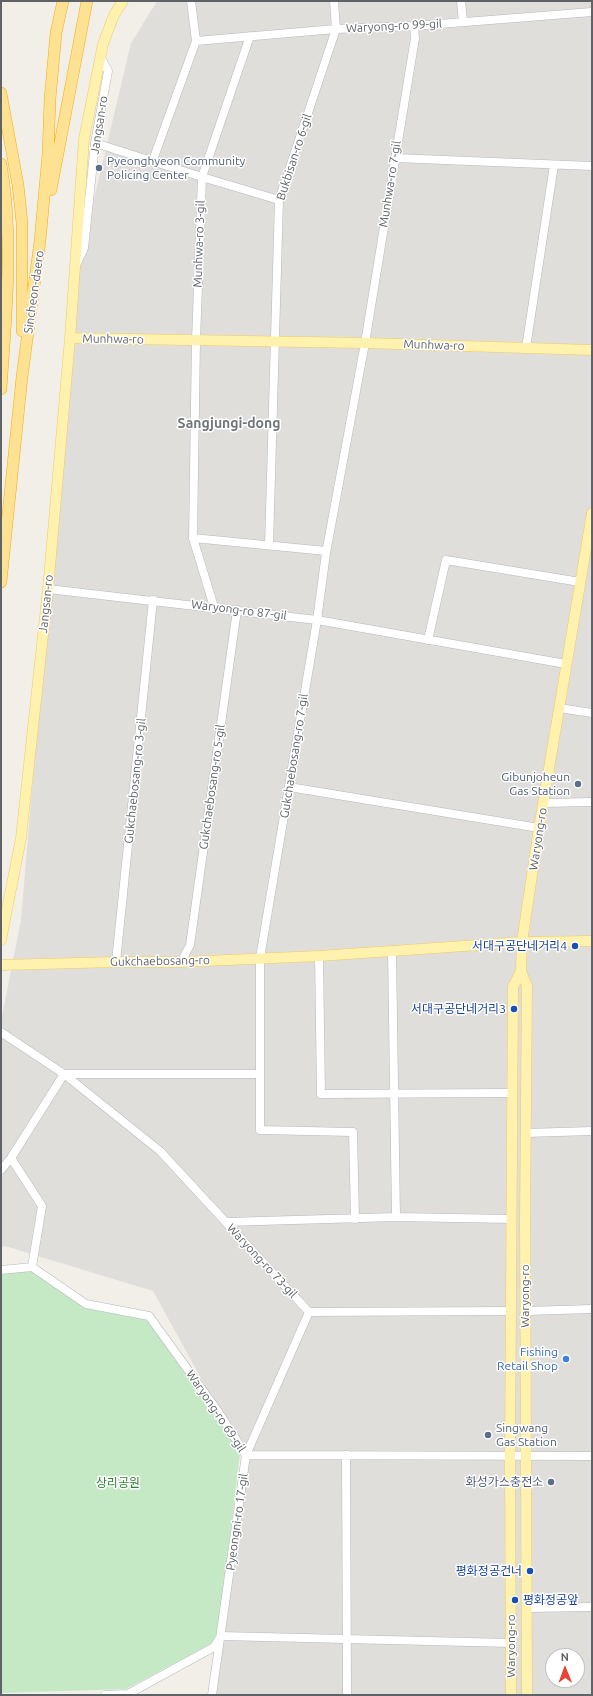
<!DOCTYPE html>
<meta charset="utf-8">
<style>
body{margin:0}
#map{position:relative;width:593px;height:1696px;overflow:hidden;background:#f1efe8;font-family:Ubuntu,sans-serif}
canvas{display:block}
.frame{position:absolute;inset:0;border:2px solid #5f6368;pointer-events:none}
.north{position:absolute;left:545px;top:1648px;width:40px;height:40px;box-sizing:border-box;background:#fff;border:1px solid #bfc1c3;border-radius:50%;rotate:359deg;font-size:11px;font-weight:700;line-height:16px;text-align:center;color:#5f6368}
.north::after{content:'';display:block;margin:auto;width:14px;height:18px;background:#ea4335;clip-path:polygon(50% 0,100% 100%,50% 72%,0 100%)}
</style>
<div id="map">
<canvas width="593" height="1696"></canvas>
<div class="frame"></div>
<div class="north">N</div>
</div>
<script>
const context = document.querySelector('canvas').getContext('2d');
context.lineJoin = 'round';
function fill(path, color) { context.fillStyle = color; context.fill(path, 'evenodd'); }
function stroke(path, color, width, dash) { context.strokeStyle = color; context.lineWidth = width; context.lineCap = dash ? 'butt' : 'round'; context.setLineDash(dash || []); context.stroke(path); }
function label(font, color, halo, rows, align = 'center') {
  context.font = font + ' Ubuntu,"Noto Sans KR",sans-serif'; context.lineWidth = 3; context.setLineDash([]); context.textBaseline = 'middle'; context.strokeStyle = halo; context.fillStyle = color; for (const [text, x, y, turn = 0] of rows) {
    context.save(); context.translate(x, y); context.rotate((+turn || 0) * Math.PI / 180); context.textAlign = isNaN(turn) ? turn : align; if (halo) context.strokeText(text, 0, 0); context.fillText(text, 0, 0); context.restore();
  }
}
const industrial = new Path2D(`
 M157 1H592V1695H214L247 1462 153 1291 5 1246 1 1247V1021L21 920 75 279 131 43ZM553 1656H577V1680H553Z`);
const green = new Path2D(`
 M32 1271 85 1308 148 1320 240 1453 227 1561 217 1630 214 1642 126 1689 1 1693V1274Z`);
const minor = new Path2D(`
 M461 1 463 22
 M196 41 336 29 414 26 592 12
 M95 143 202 177 279 200
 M395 158 592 166
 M153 160 196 41 191 1
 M77 263 84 248 95 143 108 71 100 56
 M526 348 554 165
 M193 538 326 551V553
 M269 545 279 200 336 29 334 1
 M48 589 317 620 566 664
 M214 607 193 538 196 340 202 177 250 36
 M428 640 446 560 580 582
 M559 708 592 713
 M289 787 539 828
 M543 803 592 802
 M392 951 396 1217
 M319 956 321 1094 512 1093
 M116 962 153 600
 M181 962 190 945 237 610
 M1 1032 64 1074 160 1151 309 1312 511 1311
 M525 1133 592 1131
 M11 1158 42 1206 32 1267
 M1 1170 11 1158 64 1074H260
 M355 1219 353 1132 260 1130V958L317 620 326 553 365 343 415 38 414 26
 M226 1222 396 1217 512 1219
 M1 1270 32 1267 86 1304 149 1316 217 1410 246 1455 592 1456
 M526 1311 592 1309
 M346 1455 347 1695
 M528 1608 592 1607
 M105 1695 128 1694 214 1647 221 1636 511 1643
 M212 1695 246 1455 309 1312`);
const major = new Path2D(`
 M70 338 365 343 592 350
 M1 940 21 838 48 589 70 338 84 139 103 44 114 15 123 1
 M1 965 116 962H181L319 956 522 942 592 941
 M521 971 527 986 525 1219 527 1695
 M511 1695 510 1457 513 987 521 971 522 942 539 828 592 513`);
const highway = new Path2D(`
 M1 93 18 185 22 223V331
 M1 164C14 239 6 314 1 389
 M51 190 87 1
 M1 582 22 377 40 241 48 154 50 99 56 33 63 1`);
const markers = [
 [99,168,4,"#5c6f8a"],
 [578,784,4,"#5c6f8a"],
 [575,946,4,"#1a4fb4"],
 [514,1009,4,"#1a4fb4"],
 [566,1359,4,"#3f7fe0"],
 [488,1435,4,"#5c6f8a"],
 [551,1482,4,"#5c6f8a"],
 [530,1571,4,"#1a4fb4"],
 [515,1600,4,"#1a4fb4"]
];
const streetNames = [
 ["Waryong-ro 99-gil",394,26,-3],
 ["Jangsan-ro",99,125,-81],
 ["Bukbisan-ro 6-gil",294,157,-72],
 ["Munhwa-ro 7-gil",390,184,-81],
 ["Munhwa-ro 3-gil",199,244,-88],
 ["Sincheon-daero",34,292,-82],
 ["Munhwa-ro",113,339,1],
 ["Munhwa-ro",434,345,2],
 ["Jangsan-ro",46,604,-84],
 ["Waryong-ro 87-gil",239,610,7],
 ["Gukchaebosang-ro 7-gil",294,756,-81],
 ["Gukchaebosang-ro 3-gil",135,781,-84],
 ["Gukchaebosang-ro 5-gil",212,787,-82],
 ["Waryong-ro",538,839,-81],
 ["Gukchaebosang-ro",160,961,-1],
 ["Waryong-ro 73-gil",262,1261,47],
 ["Waryong-ro",525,1296,-90],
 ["Waryong-ro 69-gil",216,1411,56],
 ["Pyeongni-ro 17-gil",237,1522,-82],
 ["Waryong-ro",511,1646,-90]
];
const serviceNames = [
 ["Pyeonghyeon Community",107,161],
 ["Policing Center",107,175],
 ["Gibunjoheun",570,777,"right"],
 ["Gas Station",570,791,"right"],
 ["Singwang",496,1428],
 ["Gas Station",496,1442],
 ["화성가스충전소",543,1482,"right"]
];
const transitNames = [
 ["서대구공단네거리4",567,946],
 ["서대구공단네거리3",506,1009],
 ["평화정공건너",522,1571],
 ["평화정공앞",523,1600,"left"]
];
const shopNames = [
 ["Fishing",558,1352],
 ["Retail Shop",558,1366]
];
const parkNames = [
 ["상리공원",118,1483]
];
const quarterNames = [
 ["Sangjungi-dong",229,423]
];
fill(industrial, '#e0deda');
fill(green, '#c5e8c5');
stroke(minor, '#b5b8bc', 9);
stroke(major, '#f2c960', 11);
stroke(highway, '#f9ab00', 12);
stroke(minor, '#fff', 8);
stroke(major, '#fff2af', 10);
stroke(highway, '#fde293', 11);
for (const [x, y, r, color] of markers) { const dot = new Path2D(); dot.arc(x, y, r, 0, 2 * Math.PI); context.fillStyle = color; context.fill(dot); stroke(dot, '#fff', 1.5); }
label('12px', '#5f6368', '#fff', streetNames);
label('12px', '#4e5e75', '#fff', serviceNames, 'left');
label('12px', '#164399', '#fff', transitNames, 'right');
label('12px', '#366cbe', '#fff', shopNames, 'right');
label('12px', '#348238', '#fff', parkNames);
label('bold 14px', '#70757a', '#fff', quarterNames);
</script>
